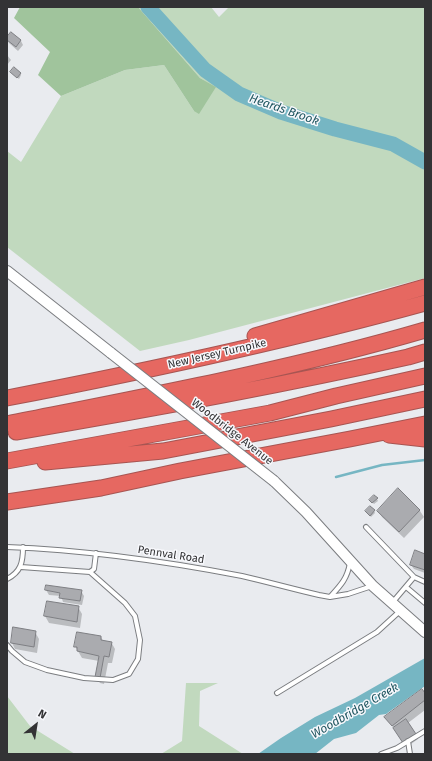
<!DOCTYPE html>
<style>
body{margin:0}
#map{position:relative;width:432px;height:761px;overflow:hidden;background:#e9ebef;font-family:"Fira Sans",sans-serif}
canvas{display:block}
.frame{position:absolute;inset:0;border:8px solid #333335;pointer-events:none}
.north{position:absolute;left:16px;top:705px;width:40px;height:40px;-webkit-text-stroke:3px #f7f8fc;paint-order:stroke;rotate:30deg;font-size:11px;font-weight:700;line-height:16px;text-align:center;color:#333335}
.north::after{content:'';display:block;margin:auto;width:14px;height:18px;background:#333335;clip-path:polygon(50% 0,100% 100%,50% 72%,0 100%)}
</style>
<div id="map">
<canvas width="432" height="761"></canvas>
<div class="frame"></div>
<div class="north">N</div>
</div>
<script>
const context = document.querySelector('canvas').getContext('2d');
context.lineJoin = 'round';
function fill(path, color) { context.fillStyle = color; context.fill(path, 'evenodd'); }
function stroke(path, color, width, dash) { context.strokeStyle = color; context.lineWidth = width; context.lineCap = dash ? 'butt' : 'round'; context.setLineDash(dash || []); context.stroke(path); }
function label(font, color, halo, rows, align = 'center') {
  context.font = font + ' "Fira Sans",sans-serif'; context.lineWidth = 3; context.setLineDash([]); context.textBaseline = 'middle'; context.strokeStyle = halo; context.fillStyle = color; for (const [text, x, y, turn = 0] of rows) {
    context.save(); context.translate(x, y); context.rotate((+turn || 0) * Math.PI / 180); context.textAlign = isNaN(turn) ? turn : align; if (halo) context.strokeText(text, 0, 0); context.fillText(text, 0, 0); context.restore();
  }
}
const green = new Path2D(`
 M138 7H211L219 17 229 7H425V278L189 340 140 351 7 247V151L21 162 61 96 125 70 164 65 194 111 215 87 200 78Z
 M186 683H218L200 691 199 726 243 754H161L182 741Z
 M7 696 30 726 75 754H7Z`);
const forest = new Path2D(`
 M20 7H138L200 78 216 87 199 114 194 111 164 65 125 70 61 96 38 75 50 52 14 18Z`);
const water = new Path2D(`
 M425 658V686L386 714 379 715 356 733 334 739 315 754H258L281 738 315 717 355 698Z`);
const shadow = new Path2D(`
 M11 33 21 41 23 45 18 51 9 43 7 40Z
 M7 55 11 60 7 65Z
 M11 72 20 73 21 75 19 79Z
 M398 490 420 511 424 517 404 538 382 517 378 511Z
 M377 499 378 501 374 504 372 502Z
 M374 511 375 513 371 517 368 513Z
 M425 555V573L414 569 411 565Z
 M47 586 81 591 84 596 82 605 63 602 61 596 49 595 46 590Z
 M78 607 82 614 80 628 49 623 45 616Z
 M35 632 39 639 37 653 15 649 12 643Z
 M101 637 103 641 111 642 115 649 112 663H108L104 684 100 683 96 677 99 661 82 658 75 646Z
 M425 694V710L408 723 418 739 407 747 386 717Z`);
const stream = new Path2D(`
 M336 477 382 465 425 460`);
const river = new Path2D(`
 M148 7 205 70 239 94 281 112 335 129 393 144 425 162`);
const building = new Path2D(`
 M11 32 21 40 16 47 7 40V37Z
 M14 67 21 73 17 78 10 72Z
 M398 488 420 510 399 532 377 511Z
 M374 495 378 498 372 503 369 500Z
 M370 506 375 510 370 516 365 511Z
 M415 550 425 554V570L410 565Z
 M46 585 82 590 80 601 59 598 60 593 45 590Z
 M47 601 79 606 77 622 44 616Z
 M13 627 36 631 34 647 11 643Z
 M77 632 101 636V640L112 642 109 657 104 656 100 678 95 677 99 656 77 651V647H74Z
 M422 689 425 693V700L392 726 384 717Z
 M406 719 416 734 403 743 393 728Z`);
const service = new Path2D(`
 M366 527 414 577 392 603
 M7 547C86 550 164 561 242 576 268 582 293 589 319 595L330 597
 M350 563C347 579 341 585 330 597L348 594 372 586
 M21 567 90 572 94 569 96 553
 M414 577 425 582
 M7 579C21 572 23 562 23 547
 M406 587 425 603
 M7 645 12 651 25 662 47 670 84 678 113 680 129 674 138 659 140 640 135 616 125 603 90 572
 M277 693 377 632 400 611
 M408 741 410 754
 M381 754 397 748 425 731`);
const tertiary = new Path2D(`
 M7 271 111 353
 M274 481 306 512 373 586 425 632`);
const motorway = new Path2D(`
 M255 336 425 287
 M7 398C147 371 287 341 425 303
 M7 424C147 396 288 370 425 330
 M16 432C147 410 278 386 408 357L425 352
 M389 435 425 439
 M7 461 270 413 336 396 425 376
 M45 462 163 451 331 419 425 399
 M7 502 101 488 180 471 350 439 425 424`);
const tertiaryBridge = new Path2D(`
 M111 353 274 481`);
const streetNames = [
 ["New Jersey Turnpike",217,354,-13],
 ["Woodbridge Avenue",232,432,38],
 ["Pennval Road",171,555,9]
];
const waterNames = [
 ["Heards Brook",284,110,19],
 ["Woodbridge Creek",355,711,-30]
];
fill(green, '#c1d9be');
fill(forest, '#a0c49c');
fill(water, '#76b6c3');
fill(shadow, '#0003');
stroke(stream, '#76b6c3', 2.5);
stroke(river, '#76b6c3', 15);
fill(building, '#aaabaf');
stroke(building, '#7e7f83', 1);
stroke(service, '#7b7d80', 6);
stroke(tertiary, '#7b7d80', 12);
stroke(motorway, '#a75552', 17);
stroke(service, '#fff', 4);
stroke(tertiary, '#fff', 10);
stroke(motorway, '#e66861', 15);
stroke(tertiaryBridge, '#7b7d80', 12, []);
stroke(tertiaryBridge, '#fff', 10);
label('11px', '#333335', '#f7f8fc', streetNames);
label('italic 12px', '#1e555f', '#f7f8fc', waterNames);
</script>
